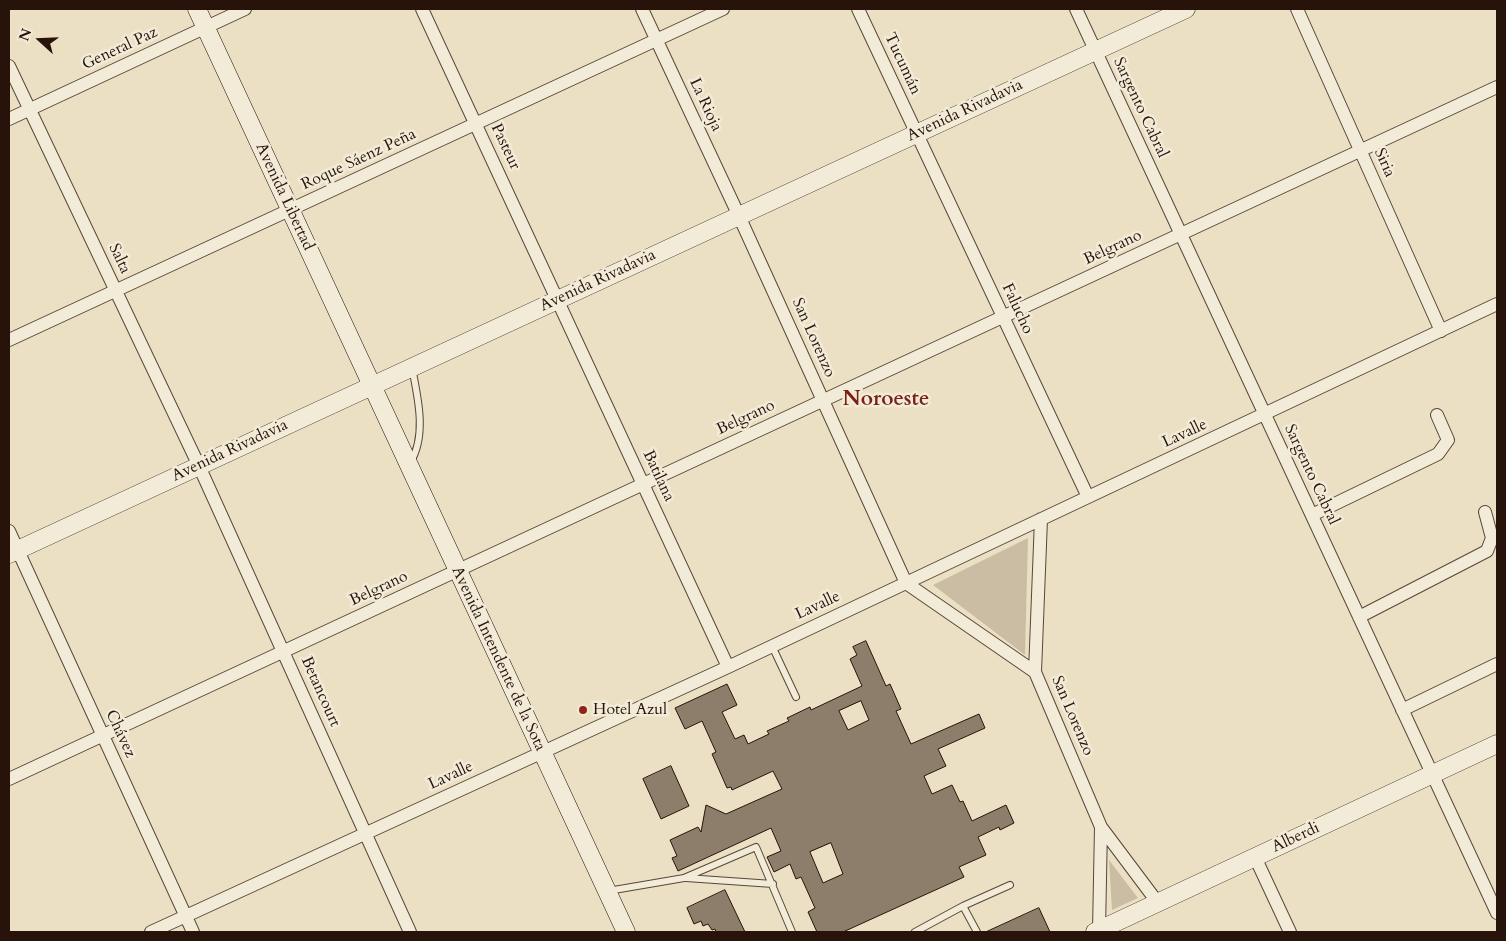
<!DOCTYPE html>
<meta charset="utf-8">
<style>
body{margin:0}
#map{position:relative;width:1506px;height:941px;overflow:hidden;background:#ebe0c3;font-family:Cardo,serif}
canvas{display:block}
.frame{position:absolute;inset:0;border:10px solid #28130b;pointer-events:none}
.north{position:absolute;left:15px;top:15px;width:50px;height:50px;-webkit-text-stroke:4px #f2ebd8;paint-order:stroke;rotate:290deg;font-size:14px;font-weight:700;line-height:20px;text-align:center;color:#28130b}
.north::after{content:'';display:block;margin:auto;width:18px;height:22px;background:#28130b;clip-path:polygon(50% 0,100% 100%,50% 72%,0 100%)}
</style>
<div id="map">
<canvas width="1506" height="941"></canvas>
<div class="frame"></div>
<div class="north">N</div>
</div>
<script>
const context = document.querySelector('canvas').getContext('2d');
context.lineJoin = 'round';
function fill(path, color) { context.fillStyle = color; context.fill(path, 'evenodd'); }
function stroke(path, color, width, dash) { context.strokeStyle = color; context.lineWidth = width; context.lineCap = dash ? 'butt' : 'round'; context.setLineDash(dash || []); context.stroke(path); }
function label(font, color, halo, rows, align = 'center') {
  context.font = font + ' Cardo,serif'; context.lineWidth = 5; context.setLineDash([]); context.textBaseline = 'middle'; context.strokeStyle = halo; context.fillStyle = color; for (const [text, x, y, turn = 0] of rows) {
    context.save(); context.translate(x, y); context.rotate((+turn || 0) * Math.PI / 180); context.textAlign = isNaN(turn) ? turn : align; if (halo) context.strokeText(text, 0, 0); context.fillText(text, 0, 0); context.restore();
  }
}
const green = new Path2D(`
 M1028 538 1025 655 933 585Z
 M1109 860 1138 898 1112 910Z`);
const building = new Path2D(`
 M866 641 886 686 890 684 901 709 896 711 911 744 979 714 985 728 938 749 946 766 924 776 932 794 952 785 960 802 963 801 972 821 1006 805 1014 823 1000 830 999 827 978 837 986 855 959 867 964 877 843 932H817L808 912 815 908 801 877 796 879 790 864 774 872 767 857 781 851 771 828 678 871 672 858 677 856 670 840 698 827 701 832 706 805 726 814 782 789 773 771 732 790 731 787 727 788 712 754 716 752 702 721 685 729 675 708 727 684 737 705 722 712 735 739 744 735 748 744 769 734 767 731 789 721 787 718 810 707 811 710 862 686 850 659 857 655 853 647ZM861 701 869 720 848 730 839 711ZM831 843 843 874 823 883 810 852Z
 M671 766 689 806 661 819 643 779Z
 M725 890 745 932H716L715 929 712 930 708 924 703 926 701 921 694 924 687 908Z
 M1039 908 1050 932H986Z`);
const lane = new Path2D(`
 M410 463C427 436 418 398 412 368
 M772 646 796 697
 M686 878 773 884
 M608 891 684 878 756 847 792 932
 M963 906 977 932
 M915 932 963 906 1010 885`);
const street = new Path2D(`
 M422 9 728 667
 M642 9 739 216 906 583 1035 672
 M858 9 1088 497
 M1076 9 1497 913
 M1297 9 1441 331
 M9 66 199 466 410 932
 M9 119 245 9
 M9 340 723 9
 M1312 515 1438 454 1448 440 1437 415
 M1041 519 1035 672 1101 827 1158 903
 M9 531 193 932
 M1359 617 1487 551 1492 538 1485 512
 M1402 710 1497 664
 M9 779 1497 87
 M1255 857 1290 932
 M1099 930 1101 827
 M151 932 728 667 1497 304`);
const secondary = new Path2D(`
 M197 9 626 932
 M9 554 1186 9
 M1095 932 1497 744`);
const markers = [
 [583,710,5,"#8f2418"]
];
const streetNames = [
 ["General Paz",120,49,-25],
 ["Tucumán",902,64,65],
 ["La Rioja",705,105,65],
 ["Sargento Cabral",1140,108,65],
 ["Avenida Rivadavia",965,111,-25],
 ["Pasteur",505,147,65],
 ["Roque Sáenz Peña",359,160,-25],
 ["Siria",1384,163,66],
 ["Avenida Libertad",284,197,65],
 ["Belgrano",1113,248,-25],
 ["Salta",119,259,65],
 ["Avenida Rivadavia",598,281,-25],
 ["Falucho",1017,309,65],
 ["San Lorenzo",813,338,66],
 ["Belgrano",746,418,-25],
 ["Lavalle",1185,434,-25],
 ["Avenida Rivadavia",230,451,-25],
 ["Sargento Cabral",1311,475,65],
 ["Batilana",658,476,65],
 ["Belgrano",379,589,-25],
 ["Lavalle",818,606,-25],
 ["Avenida Intendente de la Sota",498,659,65],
 ["Betancourt",320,692,66],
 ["San Lorenzo",1072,716,67],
 ["Chávez",120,734,65],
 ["Lavalle",451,776,-25],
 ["Alberdi",1296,838,-25]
];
const poiNames = [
 ["Hotel Azul",593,710]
];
const districtNames = [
 ["Noroeste",886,400]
];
fill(green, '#cabda4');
fill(building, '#8d7e6b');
stroke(building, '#28130b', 1);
stroke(lane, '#594639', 8);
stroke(street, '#594639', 14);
stroke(secondary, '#28130b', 19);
stroke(lane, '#f2ebd8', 6);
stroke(street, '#f2ebd8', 12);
stroke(secondary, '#f2ebd8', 18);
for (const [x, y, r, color] of markers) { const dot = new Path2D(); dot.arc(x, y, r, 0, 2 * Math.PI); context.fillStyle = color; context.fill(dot); stroke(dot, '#f2ebd8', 2); }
label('16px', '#28130b', '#f2ebd8', streetNames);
label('16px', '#28130b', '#f2ebd8', poiNames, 'left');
label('bold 21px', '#7a1f14', '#f2ebd8', districtNames);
</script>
